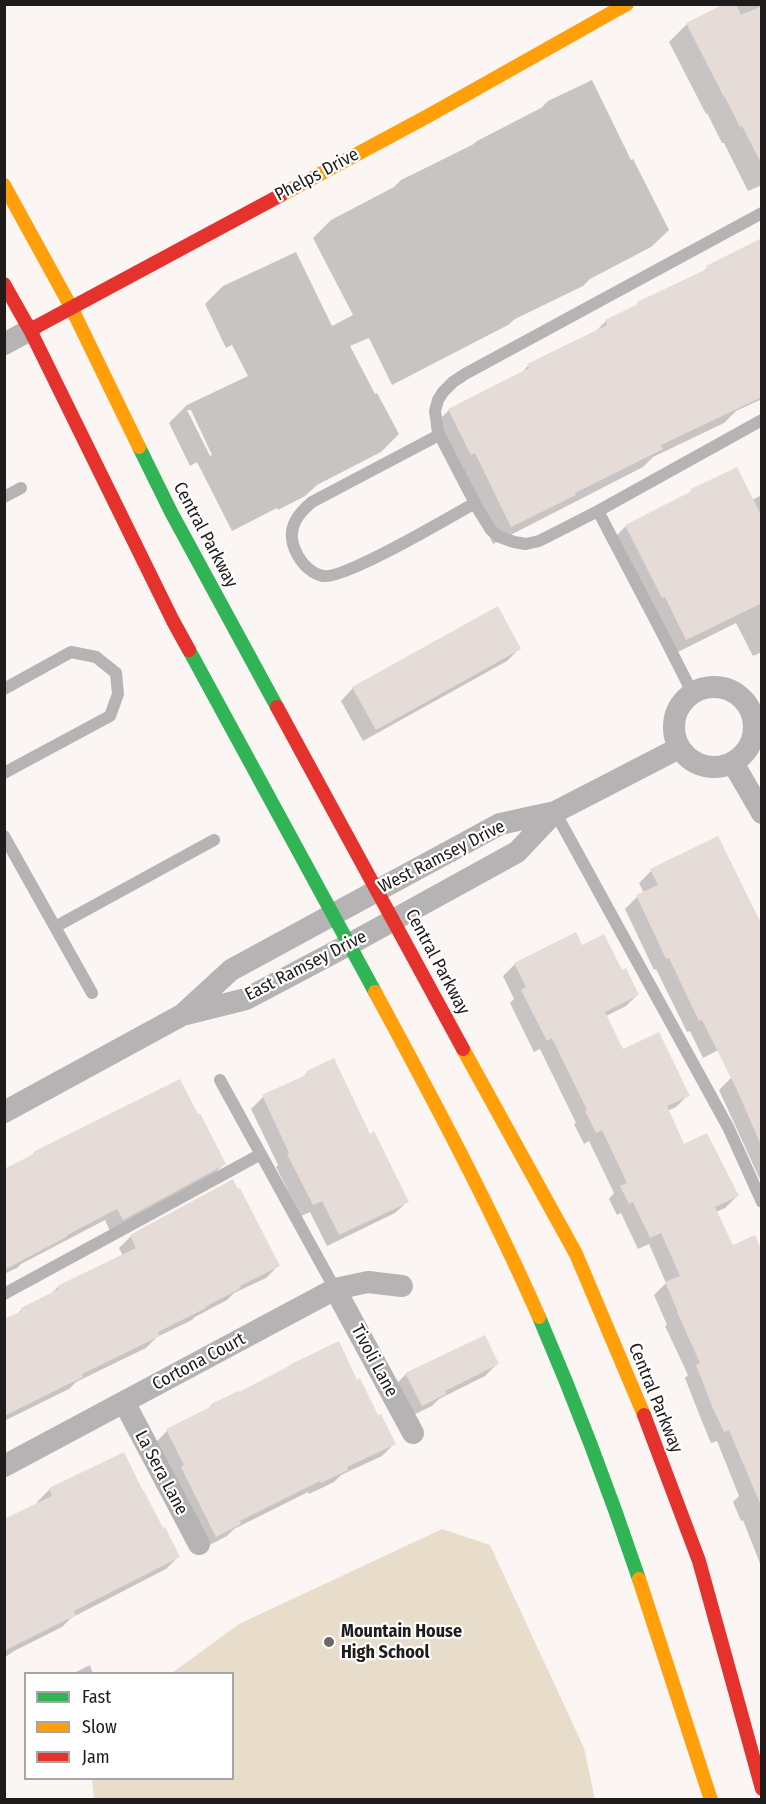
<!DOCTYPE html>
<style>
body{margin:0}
#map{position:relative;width:766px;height:1804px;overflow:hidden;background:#fbf5f4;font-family:"Fira Sans Condensed",sans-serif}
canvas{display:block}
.frame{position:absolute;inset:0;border:6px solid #201c1c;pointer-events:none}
.legend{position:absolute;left:24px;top:1672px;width:210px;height:108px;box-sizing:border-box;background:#fff;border:2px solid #a6a4a4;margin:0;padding:8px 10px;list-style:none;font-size:18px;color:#201c1c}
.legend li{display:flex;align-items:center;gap:12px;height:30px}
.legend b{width:30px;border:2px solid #a6a4a4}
</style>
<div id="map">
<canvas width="766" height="1804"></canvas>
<div class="frame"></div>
<ul class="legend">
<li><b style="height:8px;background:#30b455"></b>Fast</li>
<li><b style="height:8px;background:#ff9f0a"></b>Slow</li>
<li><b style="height:8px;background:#e5322d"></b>Jam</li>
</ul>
</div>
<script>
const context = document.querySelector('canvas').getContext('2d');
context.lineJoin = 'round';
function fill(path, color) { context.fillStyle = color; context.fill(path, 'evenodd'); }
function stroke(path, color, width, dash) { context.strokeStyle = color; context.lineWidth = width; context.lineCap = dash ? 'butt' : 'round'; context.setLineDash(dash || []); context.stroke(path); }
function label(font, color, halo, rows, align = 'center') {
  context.font = font + ' "Fira Sans Condensed",sans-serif'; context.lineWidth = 4.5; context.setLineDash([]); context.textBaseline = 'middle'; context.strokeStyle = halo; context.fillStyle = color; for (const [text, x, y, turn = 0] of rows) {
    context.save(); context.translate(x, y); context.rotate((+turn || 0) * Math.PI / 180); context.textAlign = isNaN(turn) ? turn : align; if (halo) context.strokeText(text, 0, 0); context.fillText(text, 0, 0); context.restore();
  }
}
const green = new Path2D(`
 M442 1529 490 1545 584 1748 595 1799H94L92 1779 232 1778V1674L172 1673 239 1624Z`);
const shadow = new Path2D(`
 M727 4H762V185L748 191 724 143H722L707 113 706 114 669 42 687 24Z
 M592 80 631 160 633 159 669 230 651 247 590 279 583 286 515 319 508 325 392 385 369 338 350 346 375 394 377 393 399 434 381 452 317 485 305 496 278 510 277 508 232 531 197 462 190 466 169 423 187 405 248 376 232 345 226 348 205 304 223 286 296 252 332 326 353 315 313 238 331 220 394 187 401 180 472 145 477 141 541 108 548 101ZM187 410H191L212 455 210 456Z
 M762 240V399L736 411 724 423 653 457 643 467 493 544 457 470 453 471 431 428 449 410 519 375 528 366 594 333 606 321 634 308 638 304 701 273 707 268Z
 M692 490 752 500 762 495V652L753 656 736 623 670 656 609 543 626 526 687 495Z
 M497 608 519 649 507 661 363 741 341 701 353 688Z
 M717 838 762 1027 703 1058 690 1031 687 1032 656 969 654 970 625 909 637 897 644 893 639 883 651 871Z
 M581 947 621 972 638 994 626 1006 606 1016 623 1051 688 1095 676 1107 667 1111 684 1146 737 1196 725 1208 716 1212 762 1322 761 1566 743 1520 741 1521 733 1502 739 1496 717 1441 711 1443 701 1419 685 1378 688 1375 665 1326 667 1325 654 1295 666 1283 649 1244 638 1249 621 1213 617 1215 609 1199 614 1193 589 1141 584 1144 574 1124 576 1123 540 1049 534 1052 510 1003 514 999 503 976 515 964Z
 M762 1064V1184L719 1090 731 1078Z
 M308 1072 369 1136 408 1201 395 1213 327 1246 310 1212 301 1216 276 1167 278 1165 251 1109 263 1097 302 1078Z
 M34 1153 224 1164 212 1176 110 1231 105 1220 21 1264 17 1268 4 1274V1171L28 1159Z
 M131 1236 278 1266 266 1278 234 1293 227 1300 195 1317 192 1320 157 1337 146 1348 76 1382 69 1389 4 1421V1321L15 1316 21 1310 50 1295 58 1287 123 1256 119 1248Z
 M497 1364 485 1376 439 1399 432 1406 409 1417 394 1386 406 1374Z
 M357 1382 394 1444 382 1456 341 1475 334 1482 309 1494 308 1492 234 1529 227 1536 204 1548 155 1443 167 1431 206 1411 212 1405Z
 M123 1454 178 1557 166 1569 71 1618 62 1627 14 1651 4 1658V1521L38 1504 37 1502 49 1490Z
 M90 1665 93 1674H72Z`);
const building = new Path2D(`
 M724 4H736L741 15 762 6V165L742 126 740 127 725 97H724L686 23Z
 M762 238V397L661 445 663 449 575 493 576 495 511 527 475 453 471 455 448 409 529 368 527 364 607 325 605 320 638 304 637 302 707 269 706 266Z
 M737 467 762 517V603L686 640 665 597 662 598 625 525 692 491 691 489Z
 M498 606 521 649 376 730 352 687Z
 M718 836 762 925V1147L737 1090 702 1020 699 1021 669 958 666 959 636 895 658 885 650 869Z
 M576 932 582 945 604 934 622 970 626 968 639 995 605 1012 623 1049 659 1032 690 1096 667 1106 684 1144 707 1133 739 1196 715 1207 733 1245 755 1235 762 1251V1508L729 1430 724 1432 712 1406 696 1365 700 1363 677 1312H678L665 1282 680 1276 661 1233 650 1238 633 1202 629 1204 620 1186 627 1183 602 1130 596 1133 585 1111 587 1110 552 1038 547 1041 521 990 526 987 514 963Z
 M334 1058 370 1134 374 1131 409 1202 339 1235 322 1201 313 1205 287 1154 289 1153 262 1095 308 1074 307 1071Z
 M180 1079 198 1114 200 1113 226 1164 123 1220 117 1209 67 1235 68 1236 4 1270V1169L34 1154 33 1152Z
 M233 1179 238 1189 240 1188 280 1266 240 1286 241 1288 205 1307 206 1308 158 1332 160 1336 82 1374 83 1377 4 1416V1319L22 1311 21 1308 59 1289 57 1286 136 1248 130 1235Z
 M485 1335 499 1364 445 1391 446 1394 422 1406 405 1373Z
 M339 1341 357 1380 360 1378 378 1415 381 1414 396 1444 347 1467 348 1470 321 1483 320 1481 240 1521 241 1524 216 1537 181 1467 184 1465 166 1429 212 1406 211 1404 238 1391 239 1392 289 1366V1365Z
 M124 1452 143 1491H144L163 1528 165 1527 180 1557 74 1611 76 1615 4 1651V1519L52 1496 49 1488Z`);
const lane = new Path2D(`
 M762 213 465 374 453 382 443 392 438 400 435 411 438 432 478 509 491 530 500 537 514 542 526 544 539 541 553 534 598 511 762 420
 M439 435 312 502C299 513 288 526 293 544 297 558 308 573 323 576 344 580 450 517 475 503
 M4 497 21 488
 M598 511 661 631 693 694
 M4 689 71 652 96 657 116 673 118 694 110 716 4 773
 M555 812 728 1127 762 1202
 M4 836 92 993
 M55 927 214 840
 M220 1080 335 1289
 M4 1294 261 1154`);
const street = new Path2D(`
 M4 344 30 330
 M674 727a40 40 0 1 1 80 0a40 40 0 1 1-80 0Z
 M733 763 762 813
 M186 1014 246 999 350 944 517 852 555 812 679 748
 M4 1112 182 1015 231 970 334 914 500 824 555 812
 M335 1289 413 1433
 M124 1402 199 1544
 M4 1466 335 1289 368 1282 402 1286`);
const fast = new Path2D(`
 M139 447 171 512 277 707
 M189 650 375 992
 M539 1317C576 1403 609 1490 639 1579`);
const slow = new Path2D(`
 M4 185 71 307 139 447
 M281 195 428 116 627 4
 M375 992C433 1099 490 1206 539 1317
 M463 1049 576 1254 644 1415
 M639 1579 711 1800`);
const jam = new Path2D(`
 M4 284 30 330 173 621 189 650
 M30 330 281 195
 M277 707 463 1049
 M644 1415 699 1561 762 1789`);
const markers = [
 [329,1642,6,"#6d6868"]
];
const streetNames = [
 ["Phelps Drive",317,175,-28],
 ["Central Parkway",205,535,62],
 ["West Ramsey Drive",442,857,-27],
 ["Central Parkway",437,962,62],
 ["East Ramsey Drive",306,966,-27],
 ["Tivoli Lane",374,1361,62],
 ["Cortona Court",199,1362,-28],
 ["Central Parkway",655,1398,68],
 ["La Sera Lane",161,1473,62]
];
const poiNames = [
 ["Mountain House",341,1632],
 ["High School",341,1653]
];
fill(green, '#e8ddcb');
fill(shadow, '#0003');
fill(building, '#e6dcd7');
stroke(lane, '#b5b3b3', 12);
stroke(street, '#b5b3b3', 22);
stroke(fast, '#30b455', 14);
stroke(slow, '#ff9f0a', 14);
stroke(jam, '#e5322d', 14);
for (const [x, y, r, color] of markers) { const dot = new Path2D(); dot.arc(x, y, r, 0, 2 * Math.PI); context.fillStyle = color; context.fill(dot); stroke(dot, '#fff', 2); }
label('18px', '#201c1c', '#fff', streetNames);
label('bold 18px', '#201c1c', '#fff', poiNames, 'left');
</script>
